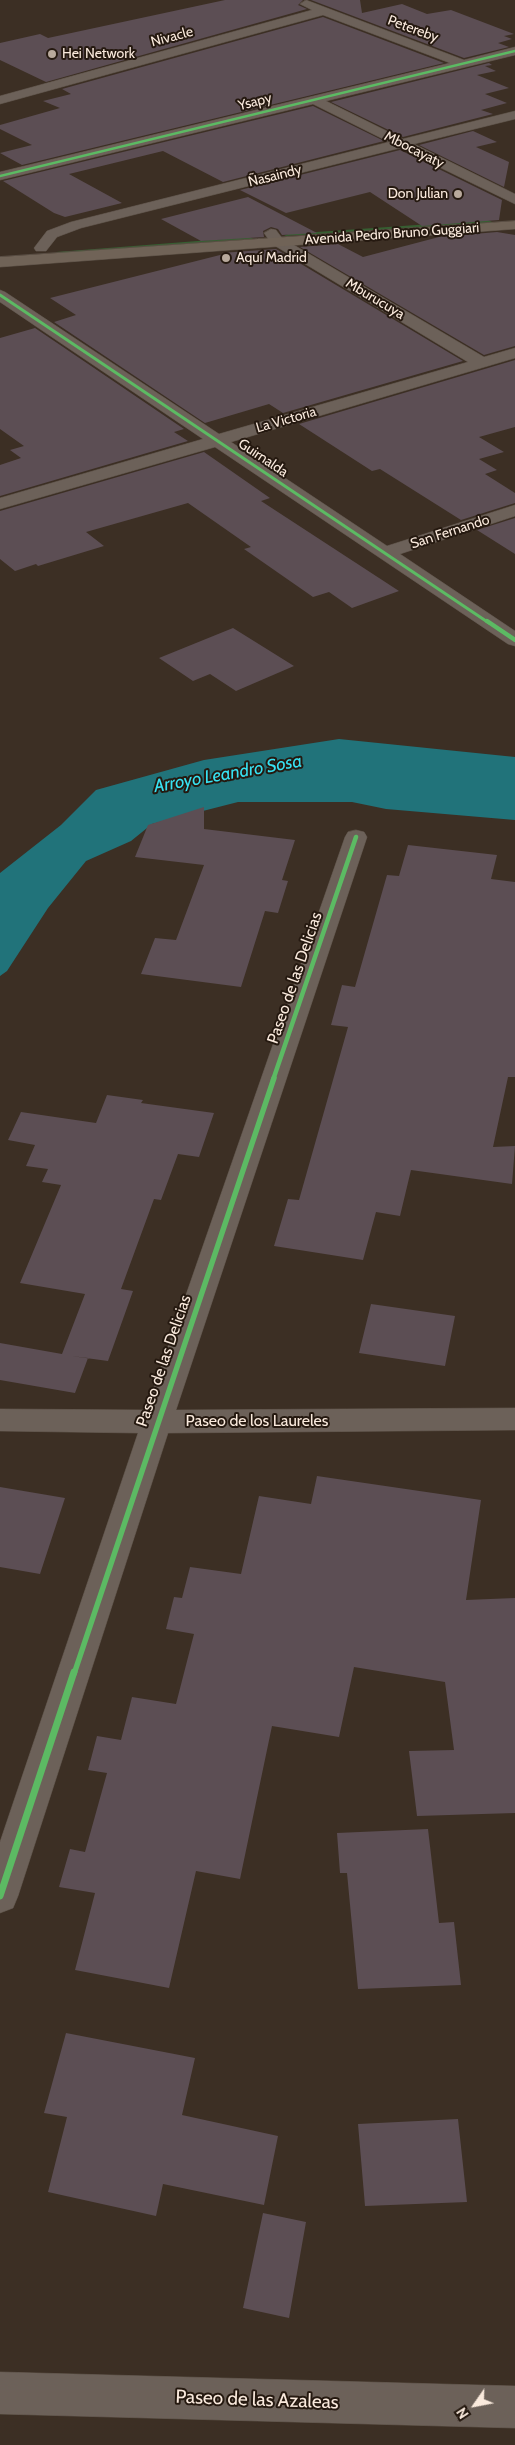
<!DOCTYPE html>
<meta charset="utf-8">
<style>
body{margin:0}
#map{position:relative;width:515px;height:2445px;overflow:hidden;background:#3c2f24;font-family:Cabin,sans-serif}
canvas{display:block}
.north{position:absolute;left:450px;top:2380px;width:50px;height:50px;-webkit-text-stroke:4px #251910;paint-order:stroke;rotate:237deg;font-size:14px;font-weight:700;line-height:20px;text-align:center;color:#faeadd}
.north::after{content:'';display:block;margin:auto;width:18px;height:22px;background:#faeadd;clip-path:polygon(50% 0,100% 100%,50% 72%,0 100%)}
</style>
<div id="map">
<canvas width="515" height="2445"></canvas>
<div class="north">N</div>
</div>
<script>
const context = document.querySelector('canvas').getContext('2d');
context.lineJoin = 'round';
function fill(path, color) { context.fillStyle = color; context.fill(path, 'evenodd'); }
function stroke(path, color, width, dash) { context.strokeStyle = color; context.lineWidth = width; context.lineCap = dash ? 'butt' : 'round'; context.setLineDash(dash || []); context.stroke(path); }
function label(font, color, halo, rows, align = 'center') {
  context.font = font + ' Cabin,sans-serif'; context.lineWidth = 4; context.setLineDash([]); context.textBaseline = 'middle'; context.strokeStyle = halo; context.fillStyle = color; for (const [text, x, y, turn = 0] of rows) {
    context.save(); context.translate(x, y); context.rotate((+turn || 0) * Math.PI / 180); context.textAlign = isNaN(turn) ? turn : align; if (halo) context.strokeText(text, 0, 0); context.fillText(text, 0, 0); context.restore();
  }
}
const green = new Path2D(`
 M488 220 494 223 284 236 288 234Z
 M249 237 254 239 58 254 56 252Z`);
const water = new Path2D(`
 M339 739 515 757V820L386 809 352 802H238L152 824 131 841 86 861 48 908 7 971 0 976V873L61 825 96 790 204 760Z`);
const building = new Path2D(`
 M225 0H303L298 5 307 9 46 82 0 60V43L40 34 48 38Z
 M311 0H360L362 13 402 4 427 14 451 10 514 34 504 36 512 39 498 43 509 47 464 58Z
 M323 17 444 63 22 165 0 153 32 145 0 129V125L60 108 43 101 71 94 62 89Z
 M489 63 492 65 485 66 496 71 477 75 509 88 485 94 507 103 481 110 493 114 403 137 331 102Z
 M313 106 384 141 223 182 163 151 69 174 122 203 65 217 54 213 3 181Z
 M473 131 497 142 476 147 509 162 504 187 419 145Z
 M400 150 502 200 499 220 422 226 370 192 286 213 240 190Z
 M248 197 317 233 282 235 278 229 271 227 263 231 264 237 201 241 161 219Z
 M497 232 515 235V346L484 355 300 247 338 244 363 257 439 237Z
 M276 249 463 361 283 413 269 404 205 423 54 322 76 315 50 298 224 254 221 253Z
 M35 328 184 429 174 432 188 441 0 496V465L21 458 10 450 24 446 0 429V338Z
 M515 360V427L479 437 504 452 479 459 497 470 485 474 515 493V503L461 520 380 469 372 471 299 424Z
 M204 452 270 498 261 501 399 591 352 608 329 592 313 597 244 549 251 547 188 503 86 532 104 546 38 566 36 564 15 571 0 559V511Z
 M515 518V554L477 530Z
 M233 628 294 666 236 691 210 674 193 681 159 658Z
 M204 807V829L295 840 282 880 288 881 278 913 265 911 241 987 141 974 155 938 176 940 204 865 135 857 148 825Z
 M408 845 497 855 491 879 515 882V1077H508L493 1147 515 1146 512 1184 411 1170 400 1216 376 1212 363 1260 274 1246 288 1199 299 1200 348 1027 331 1025 342 985 355 987 387 875 399 876Z
 M107 1095 143 1100 141 1103 214 1113 199 1157 178 1154 161 1200 154 1199 121 1289 133 1291 108 1361 71 1356 88 1358 75 1393 0 1380V1343L62 1354 85 1294 20 1283 61 1185 42 1182 48 1169 26 1166 35 1145 8 1140 21 1112 96 1123Z
 M371 1304 455 1316 445 1366 359 1353Z
 M317 1476 481 1500 466 1600 515 1598V1813L417 1816 409 1751 454 1750 445 1682 354 1667 339 1737 272 1726 240 1879 196 1871 169 1988 75 1970 95 1893 59 1887 70 1849 85 1852 107 1773 88 1770 97 1736 121 1740 132 1697 176 1704 194 1634 166 1629 174 1597 182 1598 190 1567 241 1574 259 1496 311 1504Z
 M0 1487 65 1498 40 1574 0 1567Z
 M428 1829 439 1923 454 1922 461 1985 358 1989 347 1873H340L337 1833Z
 M66 2033 195 2058 182 2115 278 2136 264 2205 163 2184 156 2216 48 2192 67 2117 44 2113Z
 M458 2119 467 2202 365 2206 358 2124Z
 M263 2213 306 2222 289 2318 243 2308Z`);
const street = new Path2D(`
 M306 0 464 60 515 47V55L326 101 403 139 515 111V119L414 144 515 194V204L400 148 81 228 57 237 46 251H36L34 248 47 231 71 222 389 142 313 104 0 180V172L450 63 323 15 0 104V96L312 10 300 4Z
 M271 229 276 230 282 238 484 357 515 348V358L231 442 387 546 515 505V516L400 554 515 631V646L508 644 215 447 0 509V498L203 439 0 302V290L5 292 219 434 468 362 272 244 264 233Z
 M356 830 364 832 367 837 176 1410 515 1408V1430L168 1433 18 1896 13 1908 0 1913V1842L138 1433 0 1431V1409L146 1410 345 837 348 832Z
 M0 2372 515 2386V2428L0 2414Z`);
const primary = new Path2D(`
 M515 221V229L0 267V257Z`);
const cyclewayFar4 = new Path2D(`
 M0 176 515 51`);
const cyclewayFar3 = new Path2D(`
 M0 295 489 623`);
const cyclewayFar2 = new Path2D(`
 M487 621 515 640
 M273 1080 356 837`);
const cyclewayFar1 = new Path2D(`
 M74 1674 274 1078`);
const cycleway = new Path2D(`
 M0 1896 74 1672`);
const markers = [
 [52,54,5,"#b8a99c"],
 [458,194,5,"#b8a99c"],
 [226,258,5,"#b8a99c"]
];
const farStreetnames = [
 ["Petereby",413,29,20],
 ["Nivacle",172,37,-15],
 ["Ysapy",255,102,-14],
 ["Mbocayaty",414,150,27],
 ["Ñasaindy",275,176,-14],
 ["Avenida Pedro Bruno Guggiari",392,234,-4],
 ["Mburucuya",375,299,31],
 ["La Victoria",286,420,-16],
 ["Guirnalda",263,458,34],
 ["San Fernando",450,532,-18]
];
const farPoinames = [
 ["Hei Network",62,54],
 ["Don Julian",448,194,"right"],
 ["Aquí Madrid",236,258]
];
const streetNames = [
 ["Paseo de las Delicias",295,978,-71],
 ["Paseo de las Delicias",164,1361,-71],
 ["Paseo de los Laureles",257,1421]
];
const waterNames = [
 ["Arroyo Leandro Sosa",228,774,-10]
];
const nearStreetnames = [
 ["Paseo de las Azaleas",257,2400,2]
];
fill(green, '#375f32');
fill(water, '#21737a');
fill(building, '#5c4e54');
stroke(street, '#594e44', 1);
stroke(primary, '#594e44', 1);
fill(street, '#6c6159');
fill(primary, '#706357');
stroke(cyclewayFar4, '#5cba63', 2.5);
stroke(cyclewayFar3, '#5cba63', 3);
stroke(cyclewayFar2, '#5cba63', 4.5);
stroke(cyclewayFar1, '#5cba63', 5.5);
stroke(cycleway, '#5cba63', 7);
for (const [x, y, r, color] of markers) { const dot = new Path2D(); dot.arc(x, y, r, 0, 2 * Math.PI); context.fillStyle = color; context.fill(dot); stroke(dot, '#251910', 2); }
label('14px', '#faeadd', '#251910', farStreetnames);
label('14px', '#faeadd', '#251910', farPoinames, 'left');
label('16px', '#faeadd', '#251910', streetNames);
label('italic 18px', '#37e2f2', '#251910', waterNames);
label('19px', '#faeadd', '#251910', nearStreetnames);
</script>
